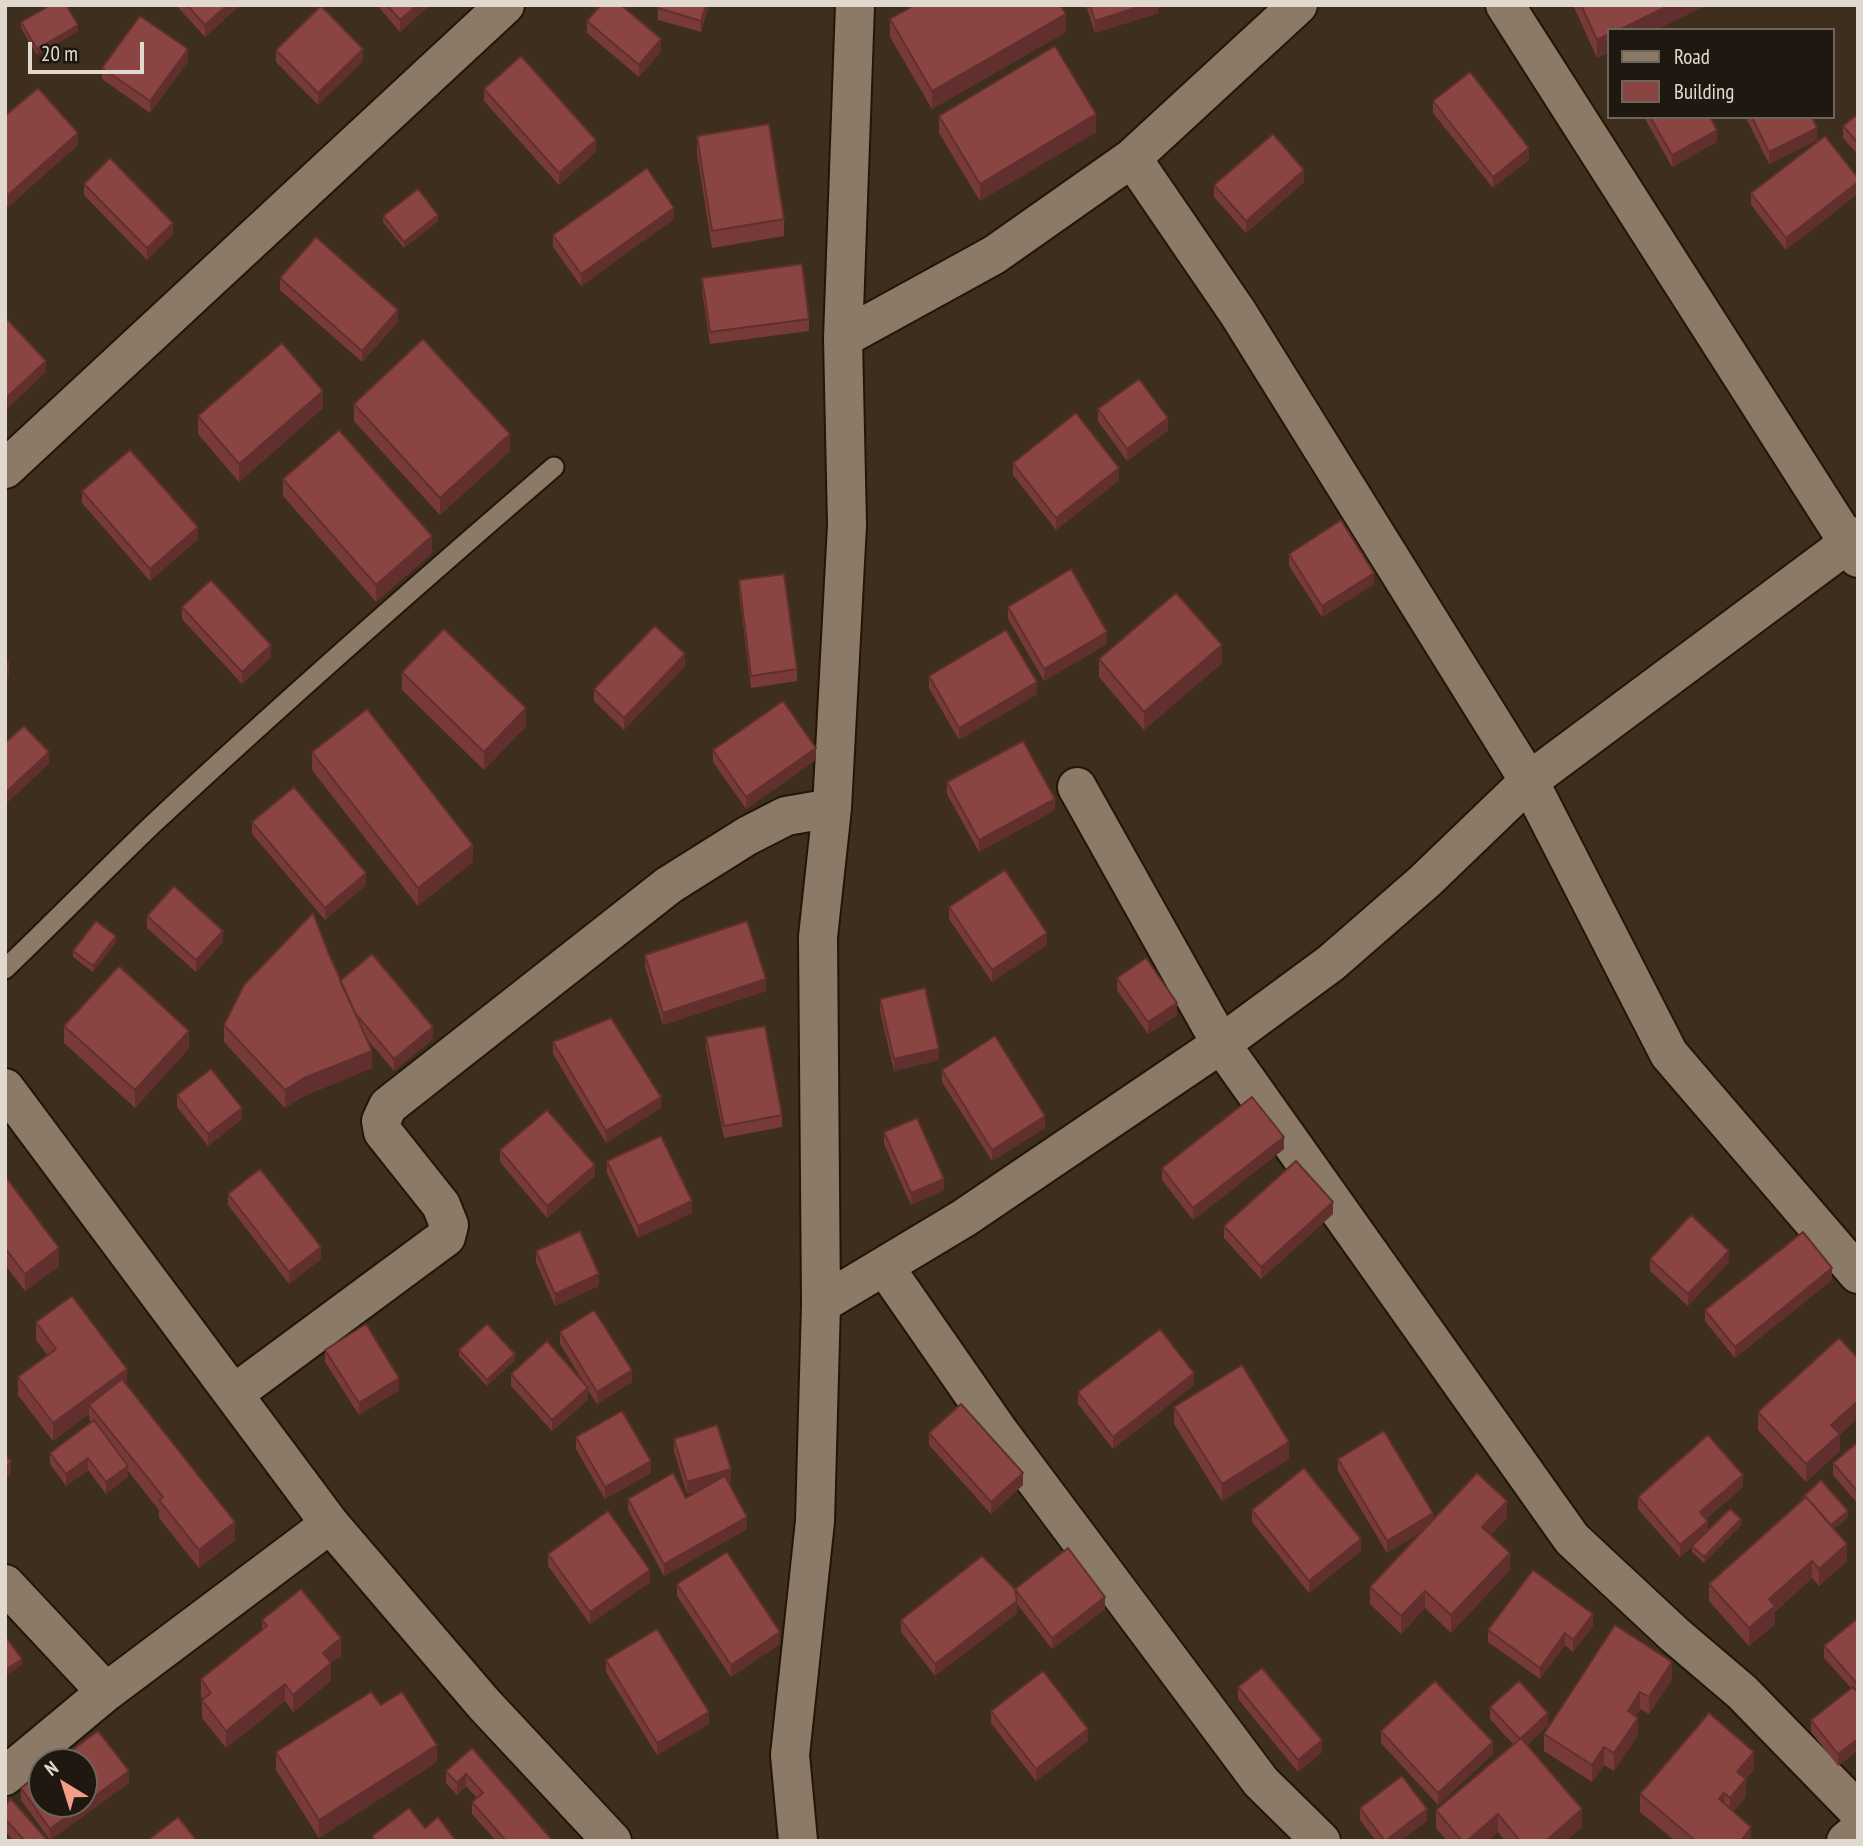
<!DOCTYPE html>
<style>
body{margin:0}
#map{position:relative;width:1863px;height:1846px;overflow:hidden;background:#3d2e1d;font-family:"PT Sans Narrow",sans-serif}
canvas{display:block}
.frame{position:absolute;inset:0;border:7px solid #e2d9ce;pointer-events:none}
.legend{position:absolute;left:1607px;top:28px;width:228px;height:91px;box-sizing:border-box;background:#1e1810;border:2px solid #6c655c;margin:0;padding:9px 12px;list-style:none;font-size:21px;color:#e2d9ce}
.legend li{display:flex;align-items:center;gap:14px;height:35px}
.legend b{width:35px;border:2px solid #6c655c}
.north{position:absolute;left:28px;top:1748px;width:70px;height:70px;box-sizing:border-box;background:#1e1810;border:2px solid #6c655c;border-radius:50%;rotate:322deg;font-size:19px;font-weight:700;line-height:28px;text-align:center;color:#e2d9ce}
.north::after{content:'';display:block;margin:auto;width:24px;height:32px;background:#f49e89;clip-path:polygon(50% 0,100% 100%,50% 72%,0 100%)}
.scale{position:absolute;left:28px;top:42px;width:116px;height:32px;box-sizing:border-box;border:4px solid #e2d9ce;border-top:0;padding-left:9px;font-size:21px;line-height:24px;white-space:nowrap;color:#e2d9ce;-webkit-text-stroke:5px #1e1810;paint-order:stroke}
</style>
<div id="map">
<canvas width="1863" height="1846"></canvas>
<div class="frame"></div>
<ul class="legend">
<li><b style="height:9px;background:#8b7a67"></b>Road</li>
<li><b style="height:19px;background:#8a4442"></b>Building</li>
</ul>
<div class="north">N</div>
<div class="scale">20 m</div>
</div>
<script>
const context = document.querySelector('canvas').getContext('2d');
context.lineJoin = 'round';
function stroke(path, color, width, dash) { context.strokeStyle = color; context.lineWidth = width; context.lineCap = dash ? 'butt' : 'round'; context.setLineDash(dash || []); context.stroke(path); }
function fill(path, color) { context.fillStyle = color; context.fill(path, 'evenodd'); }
const service = new Path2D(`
 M5 969C55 921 103 872 153 824 284 702 418 584 554 467`);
const minor = new Path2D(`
 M1505 5 1858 558
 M1132 158 1238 313 1529 781 1669 1054 1858 1274
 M843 338 994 255 1132 158 1298 5
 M5 469 505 5
 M1077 787 1221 1044 1572 1539 1675 1635 1742 1692 1858 1811
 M5 1088 330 1524 484 1704 612 1841
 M884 1266 1000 1433 1261 1782 1321 1841
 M821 1304 964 1218 1221 1044 1331 963 1424 882 1529 781 1858 536
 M235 1393 446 1237 449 1225 441 1205 383 1132 381 1121 388 1106 669 885 747 836 786 816 832 808
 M5 1584 106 1692
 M5 1776 106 1692 330 1524
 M798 1841 790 1755 815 1521 821 1304 818 937 832 808 847 525 843 338 855 5
 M1846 1841 1858 1831`);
const wall = new Path2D(`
 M176 5H240L205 37Z
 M377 5H430L400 32Z
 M709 5 701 32 658 20V8Z
 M1086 5H1158V13L1095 33Z
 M1573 5H1707L1597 58Z
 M890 19 1066 32 932 109 890 37Z
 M587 21 661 51 639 77 587 33Z
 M21 22 78 31 37 55 21 28Z
 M276 50 363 61 318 105 276 62Z
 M188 61 150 113 102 79V68Z
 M484 89 596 152 559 185 484 101Z
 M1433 101 1529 160 1493 188 1433 113Z
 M1858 114V155L1843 138V126Z
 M5 116 78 145 8 207 5 204Z
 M939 116 1096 132 980 201 939 133Z
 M1644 117H1710L1717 142 1672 167Z
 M1747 117H1812L1817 140 1769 164 1747 120Z
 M697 136 784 219V236L712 248 697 153Z
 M1825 136 1786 250 1751 205V193Z
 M1304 182 1246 233 1214 197V185Z
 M84 184 173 234 147 260 84 195Z
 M383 216 438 221 404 248 383 222Z
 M674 219 581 286 553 247V235Z
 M280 278 398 322 362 362 280 290Z
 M702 278 809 319V331L710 344 702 290Z
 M354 404 510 451 440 515 354 421Z
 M323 408 239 482 198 434V416Z
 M1098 409 1168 430 1127 461 1098 421Z
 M1013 463 1119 480 1056 530 1013 475Z
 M283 479 432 553 376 602 283 496Z
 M82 491 198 539 150 581 82 503Z
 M1289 554 1374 584 1322 617 1289 566Z
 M739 580 797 669V681L751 688 739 592Z
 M182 607 271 657 242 684 182 619Z
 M1008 607 1107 644 1044 681 1008 619Z
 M1099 659 1222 663 1144 730 1099 677Z
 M685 666 624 730 594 701V689Z
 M402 672 526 726 484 770 402 690Z
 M929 676 1037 694 959 740 929 688Z
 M713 750 816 760 746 809 713 762Z
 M312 752 473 862 418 906 312 770Z
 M947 782 1055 810 979 852 947 794Z
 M252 822 366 885 325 920 252 834Z
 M949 907 1047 945 992 982 949 919Z
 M147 916 223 942 196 972 147 928Z
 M116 942 93 972 73 957V951Z
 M328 952 340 981 433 1039 394 1071 367 1039 372 1068 304 1096 285 1108 224 1042V1025Z
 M645 955 766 991 663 1025 645 967Z
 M1117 978 1177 1015 1148 1034 1117 990Z
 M880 999 939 1060 894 1071 880 1011Z
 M64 1026 189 1048 135 1108 64 1043Z
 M706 1037 782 1115V1127L724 1138 706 1049Z
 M553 1042 661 1108 606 1143 553 1054Z
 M942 1070 1045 1128 992 1161 942 1082Z
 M177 1095 242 1119 208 1146 177 1107Z
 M884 1132 944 1190 911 1205 884 1144Z
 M1284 1149 1193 1220 1162 1180V1168Z
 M500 1150 595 1176 547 1218 500 1162Z
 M607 1161 692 1213 638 1238 607 1173Z
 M5 1176 59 1266 25 1291 5 1265Z
 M228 1194 321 1259 289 1284 228 1205Z
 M1333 1214 1261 1279 1224 1238V1226Z
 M536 1251 599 1286 555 1306 536 1262Z
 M1650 1259 1729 1262 1688 1306 1650 1271Z
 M1832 1280 1735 1358 1705 1321V1310Z
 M36 1322 127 1385 235 1540 199 1568 159 1518V1510L128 1471V1477L106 1494 88 1470 66 1486 50 1464V1453L90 1423 89 1414 53 1441 18 1395V1377L48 1356 36 1340Z
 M560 1332 632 1382 597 1404 588 1390V1400L552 1431 511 1386V1374L584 1383 560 1344Z
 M325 1350 399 1390 359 1415 325 1362Z
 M459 1350 515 1360 487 1386 459 1356Z
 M1194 1385 1113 1449 1078 1404V1392Z
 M1174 1407 1289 1459 1222 1501 1174 1424Z
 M1758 1412 1840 1435V1451L1806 1482 1758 1430Z
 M929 1433 1023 1485 991 1514 929 1445Z
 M576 1437 651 1473 605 1499 576 1449Z
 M674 1439 731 1481 728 1482 747 1529 664 1576 628 1510V1499L686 1498 701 1490 687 1494 674 1451Z
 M1858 1442V1504L1833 1475V1463Z
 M1338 1459 1433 1519 1507 1518 1491 1535 1510 1570 1451 1633 1425 1608 1401 1634 1370 1604V1587L1421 1532 1387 1553 1338 1471Z
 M1743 1487 1706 1519 1708 1531 1741 1525 1704 1563 1692 1552V1546L1680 1557 1638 1509V1497Z
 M1802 1498 1848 1517 1834 1529 1847 1561 1819 1586 1812 1578 1775 1612V1624L1749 1646 1709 1601V1584L1802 1500Z
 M1252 1510 1361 1551 1309 1593 1252 1522Z
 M548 1554 650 1582 590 1624 548 1566Z
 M677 1584 780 1644 731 1677 677 1596Z
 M1015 1589 1105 1609 1052 1649 1017 1604V1613L935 1676 901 1632V1620Z
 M1858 1618V1750L1838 1766 1811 1732V1720L1851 1688 1824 1658V1646Z
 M262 1620 341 1656 331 1663V1681L293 1712 285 1701 226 1748 202 1718V1700L203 1699 201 1697V1679L262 1630Z
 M1615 1625 1672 1679 1649 1714 1640 1709 1636 1716 1638 1735 1614 1771 1604 1765 1592 1782 1544 1751V1734Z
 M1593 1626 1573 1652 1565 1645 1540 1679 1488 1642V1630Z
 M606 1660 709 1724 657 1755 606 1672Z
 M1238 1687 1322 1752 1298 1772 1238 1699Z
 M381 1705 437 1762 319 1838 276 1770V1752Z
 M1490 1707 1548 1725 1527 1745 1582 1827 1566 1841H1505L1498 1832 1487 1841H1447L1436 1828V1810L1513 1744 1490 1719Z
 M991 1711 1088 1741 1036 1781 991 1723Z
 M1381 1731 1493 1754 1438 1805 1381 1743Z
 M472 1748 553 1841H496L472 1814V1802L477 1798 466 1786 457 1795 446 1783V1771Z
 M1754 1770 1745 1779 1746 1797 1733 1812 1751 1841H1675L1640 1812V1794Z
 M129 1783 50 1840 21 1800V1788Z
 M5 1805 48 1841H14L5 1831Z
 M1360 1808 1427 1821 1400 1841H1376L1360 1820Z`);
const shadedWall = new Path2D(`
 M227 5H240L205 37V25Z
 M417 5H430L400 32V20Z
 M706 5H709L701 32V21Z
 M1144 5H1158V13L1095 33V21Z
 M1670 5H1707L1656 30H1619Z
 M1066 14V32L932 109V91Z
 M78 25V31L37 55V49Z
 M1609 34V52L1597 58V40Z
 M661 39V51L639 77V65Z
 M188 49V61L150 113V101Z
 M363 49V61L318 105V93Z
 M1096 114V132L980 201V184Z
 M1817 128V140L1769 164V152Z
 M1717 130V142L1672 167V155Z
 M78 133V145L8 207V195Z
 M596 140V152L559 185V173Z
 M1529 148V160L1493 188V177Z
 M1304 170V182L1246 233V221Z
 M1858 182V194L1786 250V238Z
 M674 208V219L581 286V274Z
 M438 215V221L404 248V242Z
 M173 223V234L147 260V248Z
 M398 310V322L362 362V351Z
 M46 361V372L5 411V399Z
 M323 391V408L239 482V464Z
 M1168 418V430L1127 461V449Z
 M510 434V451L440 515V498Z
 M1119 468V480L1056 530V518Z
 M198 527V539L150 581V569Z
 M432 536V553L376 602V585Z
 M1374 573V584L1322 617V606Z
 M1107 632V644L1044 681V669Z
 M271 645V657L242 684V672Z
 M1222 645V663L1144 730V712Z
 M685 654V666L624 730V718Z
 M9 660V677L5 681V664Z
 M1037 682V694L959 740V728Z
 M526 708V726L484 770V752Z
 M816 748V760L746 809V797Z
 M49 752V764L5 805V793Z
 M1055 799V810L979 852V840Z
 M473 845V862L418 906V888Z
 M366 873V885L325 920V908Z
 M223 931V942L196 972V960Z
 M1047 933V945L992 982V970Z
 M116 936V942L93 972V966Z
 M766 979V991L663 1025V1013Z
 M1177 1003V1015L1148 1034V1022Z
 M433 1027V1039L394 1071V1059Z
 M189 1031V1048L135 1108V1090Z
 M939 1049V1060L894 1071V1059Z
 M372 1051V1068L304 1096 285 1108V1090L304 1078Z
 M661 1097V1108L606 1143V1131Z
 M242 1108V1119L208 1146V1134Z
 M1045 1116V1128L992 1161V1150Z
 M1284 1137V1149L1193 1220V1208Z
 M595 1165V1176L547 1218V1206Z
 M944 1179V1190L911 1205V1193Z
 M692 1201V1213L638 1238V1226Z
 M1333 1202V1214L1261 1279V1267Z
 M321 1247V1259L289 1284V1272Z
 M59 1248V1266L25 1291V1274Z
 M1729 1251V1262L1688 1306V1294Z
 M1832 1268V1280L1735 1358V1347Z
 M599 1274V1286L555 1306V1294Z
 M515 1354V1360L487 1386V1380Z
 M127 1369V1387L89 1405V1414L53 1441V1423Z
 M632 1370V1382L597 1404V1392Z
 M1194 1373V1385L1113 1449V1437Z
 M399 1378V1390L359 1415V1403Z
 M588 1388V1400L552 1431V1420Z
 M1858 1401V1418L1840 1435V1451L1806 1482V1464L1831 1425Z
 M1289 1442V1459L1222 1501V1484Z
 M88 1458V1470L66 1486V1474Z
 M651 1461V1473L605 1499V1487Z
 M11 1462V1474L5 1479V1467Z
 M128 1466V1477L106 1494V1482Z
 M731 1469V1481L687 1494V1482Z
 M1023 1473V1485L991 1514V1502Z
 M1743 1475V1487L1700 1524V1512Z
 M1507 1501V1518L1482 1544V1527Z
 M1848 1511V1517L1829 1533V1527Z
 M1433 1513V1525L1387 1553V1541Z
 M747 1517V1529L664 1576V1564Z
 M1741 1519V1525L1704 1563V1557Z
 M1708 1521V1533L1680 1557V1545Z
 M235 1522V1540L199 1568V1550Z
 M1361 1539V1551L1309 1593V1581Z
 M1847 1544V1561L1819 1586V1569Z
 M1510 1553V1570L1451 1633V1615Z
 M1812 1561V1578L1775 1612V1624L1749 1646V1628L1769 1599Z
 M650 1570V1582L590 1624V1612Z
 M1425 1591V1608L1401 1634V1616Z
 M1105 1597V1609L1052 1649V1638Z
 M1017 1601V1613L935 1676V1664Z
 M1593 1614V1626L1573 1652V1640Z
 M780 1632V1644L731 1677V1665Z
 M1565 1633V1645L1540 1679V1668Z
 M341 1638V1656L331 1663V1681L293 1712V1695L323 1653Z
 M22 1659V1665L5 1676V1670Z
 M1672 1662V1679L1649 1714V1697Z
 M285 1684V1701L226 1748V1731Z
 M1640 1692V1709L1628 1729V1711Z
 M709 1712V1724L657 1755V1743Z
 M1548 1713V1725L1520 1751V1739Z
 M1638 1718V1735L1614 1771V1753Z
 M1088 1729V1741L1036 1781V1769Z
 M1858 1739V1750L1838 1766V1754Z
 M1322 1740V1752L1298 1772V1760Z
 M1493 1742V1754L1438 1805V1793Z
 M437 1745V1762L319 1838V1820Z
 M1604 1747V1765L1592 1782V1765Z
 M1754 1752V1770L1737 1789V1772Z
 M129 1771V1783L50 1840V1829Z
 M466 1774V1786L457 1795V1783Z
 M1746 1779V1797L1730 1815V1798Z
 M1724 1793V1811L1719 1799Z
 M1427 1809V1821L1400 1841H1385Z
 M1582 1809V1827L1566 1841H1546Z
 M1498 1814V1832L1487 1841H1467Z
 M1751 1827V1841H1741Z`);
const building = new Path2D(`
 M51 5H66L78 25 37 49 21 22Z
 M187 5H227L205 25Z
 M387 5H417L400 20Z
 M601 5H621L661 39 639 65 587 21Z
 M659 5H706L701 21 658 8Z
 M915 5H1060L1066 14 932 91 890 19Z
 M1090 5H1144L1095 21Z
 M1581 5H1670L1619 30H1609V34L1597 40Z
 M321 6 363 49 318 93 276 50Z
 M140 16 188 49 150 101 102 68Z
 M1055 46 1096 114 980 184 939 116Z
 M521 56 596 140 559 173 484 89Z
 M1470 72 1529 148 1493 177 1433 101Z
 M38 88 78 133 8 195 5 192V116Z
 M1858 114V143L1843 126Z
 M1650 117H1710L1717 130 1672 155Z
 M1752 117H1812L1817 128 1769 152Z
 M769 124 784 219 712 231 697 136Z
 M1273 134 1304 170 1246 221 1214 185Z
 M1825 136 1858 178V182L1786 238 1751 193Z
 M110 158 173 223 147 248 84 184Z
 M647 168 674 208 581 274 553 235Z
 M418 189 438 215 404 242 383 216Z
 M316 237 398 310 362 351 280 278Z
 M802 264 809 319 710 332 702 278Z
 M5 317 46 361 5 399Z
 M423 339 510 434 440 498 354 404Z
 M282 343 323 391 239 464 198 416Z
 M1139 379 1168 418 1127 449 1098 409Z
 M1076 413 1119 468 1056 518 1013 463Z
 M339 430 432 536 376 585 283 479Z
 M130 450 198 527 150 569 82 491Z
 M1341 520 1374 573 1322 606 1289 554Z
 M1071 569 1107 632 1044 669 1008 607Z
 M784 574 797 669 751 676 739 580Z
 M211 580 271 645 242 672 182 607Z
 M1176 593 1222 645 1144 712 1099 659Z
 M655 626 685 654 624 718 594 689Z
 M444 629 526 708 484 752 402 672Z
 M1006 630 1037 682 959 728 929 676Z
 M783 701 816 748 746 797 713 750Z
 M367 709 473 845 418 888 312 752Z
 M24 726 49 752 5 793V743Z
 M1023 741 1055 799 979 840 947 782Z
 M294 787 366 873 325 908 252 822Z
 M1005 870 1047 933 992 970 949 907Z
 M174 886 223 931 196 960 147 916Z
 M313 913 328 952 372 1051 304 1078 285 1090 224 1025 244 985Z
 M96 921 116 936 93 966 73 951Z
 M747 921 766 979 663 1013 645 955Z
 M372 954 433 1027 394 1059 355 1013 340 981Z
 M1146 958 1177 1003 1148 1022 1117 978Z
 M119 966 189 1031 135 1090 64 1026Z
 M925 988 939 1049 894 1059 880 999Z
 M611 1018 661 1097 606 1131 553 1042Z
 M765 1026 782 1115 724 1126 706 1037Z
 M995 1036 1045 1116 992 1150 942 1070Z
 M211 1069 242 1108 208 1134 177 1095Z
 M1252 1097 1284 1137 1193 1208 1162 1168Z
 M547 1110 595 1165 547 1206 500 1150Z
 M917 1118 944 1179 911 1193 884 1132Z
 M661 1136 692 1201 638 1226 607 1161Z
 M1296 1161 1333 1202 1261 1267 1224 1226Z
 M260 1169 321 1247 289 1272 228 1194Z
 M5 1176 59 1248 25 1274 5 1248Z
 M1691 1215 1729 1251 1688 1294 1650 1259Z
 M580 1231 599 1274 555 1294 536 1251Z
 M1803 1232 1832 1268 1735 1347 1705 1310Z
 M72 1296 127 1369 53 1423 18 1377 56 1349 36 1322Z
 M594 1310 632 1370 597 1392 560 1332Z
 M366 1324 399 1378 359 1403 325 1350Z
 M487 1324 515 1354 487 1380 459 1350Z
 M1160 1329 1194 1373 1113 1437 1078 1392Z
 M1839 1338 1858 1358V1401L1831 1425 1840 1434 1806 1464 1758 1412Z
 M547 1341 588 1388 552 1420 511 1374Z
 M1242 1365 1289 1442 1222 1484 1174 1407Z
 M122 1379 235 1522 199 1550 159 1500 163 1497 89 1405Z
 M961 1404 1023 1473 991 1502 929 1433Z
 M622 1411 651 1461 605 1487 576 1437Z
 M94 1420 128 1466 106 1482 88 1458 66 1474 50 1453Z
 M717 1425 731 1469 687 1482 674 1439Z
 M1384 1431 1433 1513 1387 1541 1338 1459Z
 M1708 1435 1743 1475 1700 1512 1708 1521 1680 1545 1638 1497Z
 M1858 1442V1492L1833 1463Z
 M5 1455 11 1462 5 1467Z
 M1304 1468 1361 1539 1309 1581 1252 1510Z
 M673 1473 686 1498 725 1476 747 1517 664 1564 628 1499Z
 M1477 1473 1507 1501 1482 1527 1510 1553 1451 1615 1425 1591 1401 1616 1370 1587Z
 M1821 1480 1848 1511 1831 1525 1806 1497 1804 1499 1802 1498Z
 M1806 1497 1847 1544 1819 1569 1812 1561 1769 1599 1775 1606 1749 1628 1709 1584Z
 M1730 1509 1741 1519 1704 1557 1692 1546Z
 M608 1511 650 1570 590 1612 548 1554Z
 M1068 1548 1105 1597 1052 1638 1015 1589 1017 1601 935 1664 901 1620 982 1556 1015 1589Z
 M727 1552 780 1632 731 1665 677 1584Z
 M1533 1570 1593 1614 1573 1640 1565 1633 1540 1668 1488 1630Z
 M301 1589 341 1638 323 1653 331 1663 293 1695 285 1684 226 1731 202 1700 211 1693 201 1679 267 1626 262 1620Z
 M1858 1618V1685L1824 1646Z
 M1615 1625 1672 1662 1649 1697 1640 1692 1628 1711 1638 1718 1614 1753 1604 1747 1592 1765 1544 1734Z
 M657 1629 709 1712 657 1743 606 1660Z
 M5 1636 22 1659 5 1670Z
 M1262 1668 1322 1740 1298 1760 1238 1687Z
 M1043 1671 1088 1729 1036 1769 991 1711Z
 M1435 1681 1493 1742 1438 1793 1381 1731Z
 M1519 1681 1548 1713 1520 1739 1490 1707Z
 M1853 1687 1858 1693V1739L1838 1754 1811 1720Z
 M371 1692 381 1705 402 1692 437 1745 319 1820 276 1752Z
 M1709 1713 1754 1752 1737 1772 1746 1779 1730 1798 1724 1793 1719 1799 1751 1827 1741 1841H1696L1640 1794Z
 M98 1731 129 1771 84 1804V1762H56Z
 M1521 1738 1582 1809 1546 1841H1520L1498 1814 1467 1841H1462L1436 1810Z
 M472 1748 553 1841H506L472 1802 483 1793 466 1774 457 1783 446 1771Z
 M42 1772V1804H84L50 1829 21 1788Z
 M1402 1776 1427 1809 1385 1841 1360 1808Z
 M11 1799 48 1841H25L5 1819V1805Z
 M409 1808 425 1828 438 1817 456 1841H376L372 1836Z
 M178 1817 197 1841H147Z`);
stroke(service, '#231606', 23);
stroke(minor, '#231606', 42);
stroke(service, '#8b7a67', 19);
stroke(minor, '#8b7a67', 38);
fill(wall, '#773a39');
fill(shadedWall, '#61302e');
fill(building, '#8a4442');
stroke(building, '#61302e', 2);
</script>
